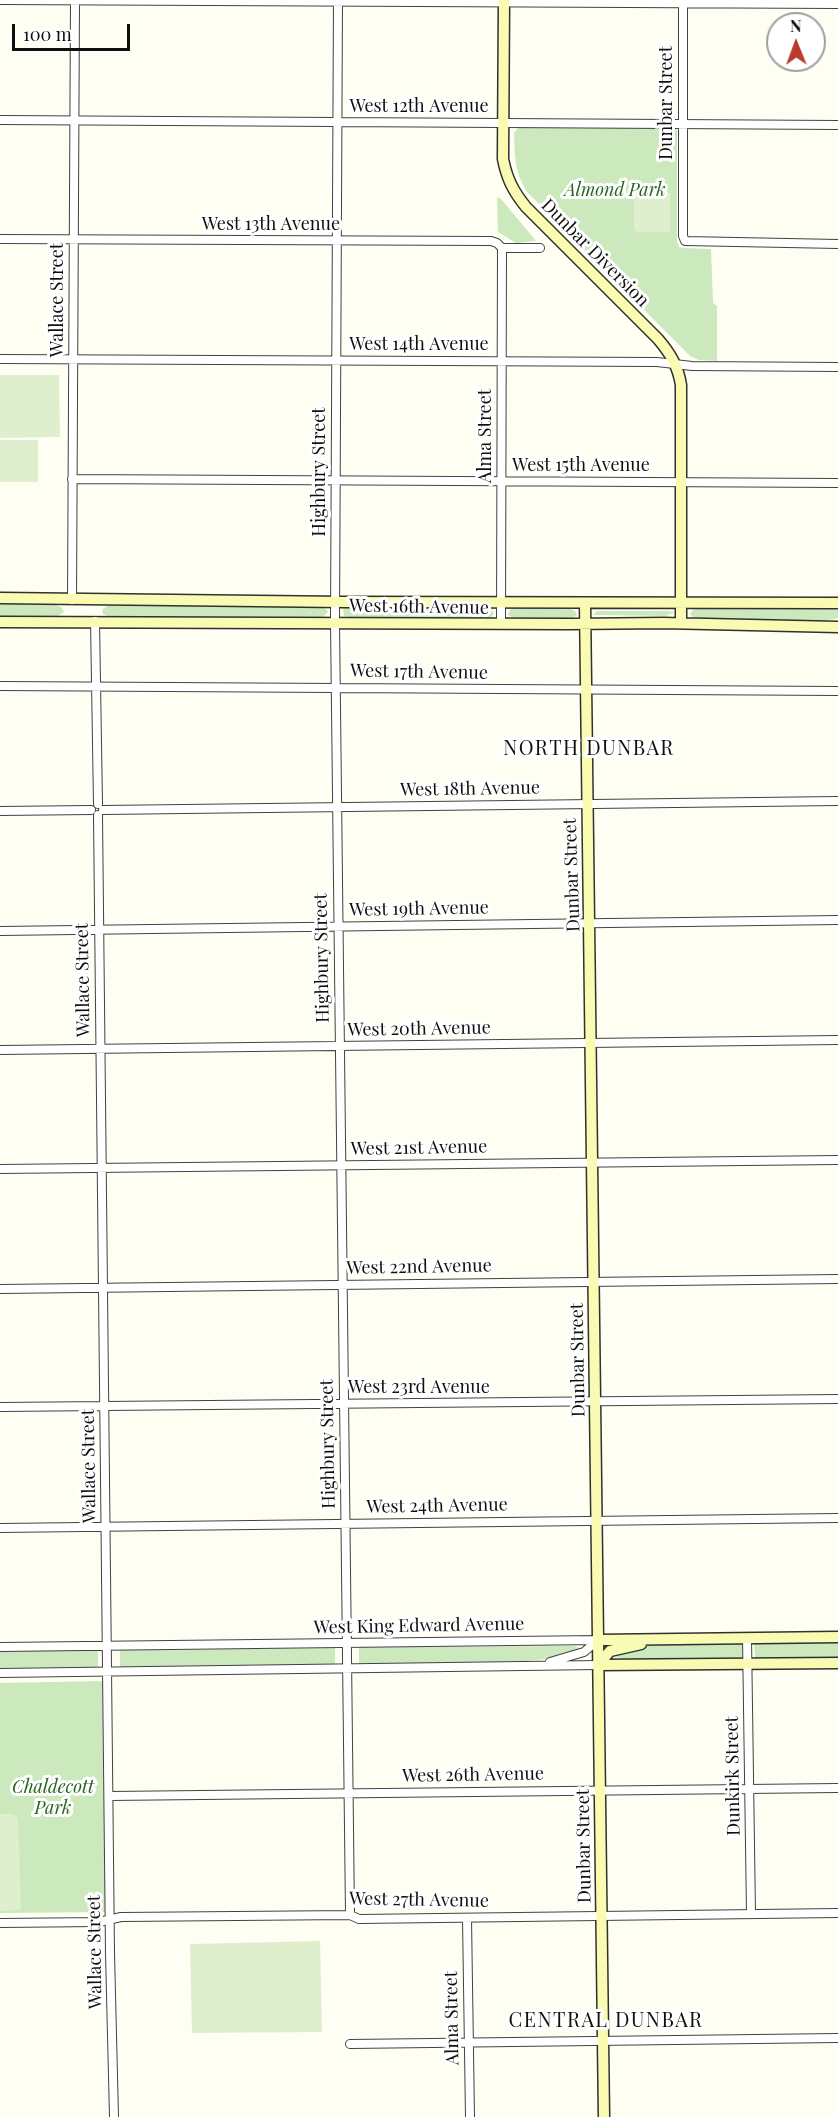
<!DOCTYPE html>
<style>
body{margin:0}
#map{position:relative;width:838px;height:2117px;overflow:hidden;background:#fefef2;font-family:"Playfair Display",serif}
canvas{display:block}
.north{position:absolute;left:766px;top:12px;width:60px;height:60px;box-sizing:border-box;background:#fff;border:2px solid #9f9f9f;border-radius:50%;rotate:359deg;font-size:16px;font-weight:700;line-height:24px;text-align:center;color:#0f0f0f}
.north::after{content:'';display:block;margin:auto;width:21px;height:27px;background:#b93c2d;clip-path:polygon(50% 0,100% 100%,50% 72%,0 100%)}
.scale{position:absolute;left:12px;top:24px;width:118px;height:27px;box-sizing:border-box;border:3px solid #0f0f0f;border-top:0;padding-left:8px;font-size:18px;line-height:21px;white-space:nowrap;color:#0f0f0f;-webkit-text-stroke:4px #fff;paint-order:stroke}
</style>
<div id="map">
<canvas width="838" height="2117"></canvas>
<div class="north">N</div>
<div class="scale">100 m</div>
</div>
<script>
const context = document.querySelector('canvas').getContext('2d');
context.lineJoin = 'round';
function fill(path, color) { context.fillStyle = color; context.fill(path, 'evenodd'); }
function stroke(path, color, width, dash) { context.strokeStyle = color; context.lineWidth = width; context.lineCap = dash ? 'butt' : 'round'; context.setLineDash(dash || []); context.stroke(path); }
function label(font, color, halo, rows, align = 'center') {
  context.font = font + ' "Playfair Display",serif'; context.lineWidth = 6; context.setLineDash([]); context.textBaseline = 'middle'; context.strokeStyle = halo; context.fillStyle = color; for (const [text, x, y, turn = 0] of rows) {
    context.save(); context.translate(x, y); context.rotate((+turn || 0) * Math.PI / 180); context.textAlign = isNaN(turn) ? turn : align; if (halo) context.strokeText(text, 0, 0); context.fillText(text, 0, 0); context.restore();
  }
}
const green = new Path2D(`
 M519 127 673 128 677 130V241L679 247 682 248 711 249 713 303 717 306V361L699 360 690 356 528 193C514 172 515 157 514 133Z
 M497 197 501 199 536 241 516 243 498 232Z
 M0 603H51L61 607 64 612 55 618H0Z
 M110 604 314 605 326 609 328 612 324 616 318 619 111 618 103 614 102 610Z
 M352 605 485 606 491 609 494 614 491 617 484 619H356L344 616 343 609Z
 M521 606H565L575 611 577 615 570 620H518L508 615 510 610Z
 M701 607 828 608 838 610V618L820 622 702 621 693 617 690 614 693 610Z
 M597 611H667L675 612 666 616 593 615Z
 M838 1641V1659L755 1658 754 1643 757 1642Z
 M711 1642 740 1643 742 1644 743 1658 740 1660H627L612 1656 611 1654 649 1646Z
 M574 1646 581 1649 554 1658 517 1662 359 1664V1647Z
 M335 1648V1665L120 1667V1650Z
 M0 1651H98V1668L0 1669Z
 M104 1681 107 1912 0 1913V1683Z`);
const pitch = new Path2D(`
 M634 193H670V232H637L634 229Z
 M0 375H59L60 437 0 438Z
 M0 440H38V482H0Z
 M0 1814H13L18 1818 21 1910 0 1911Z
 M320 1941 322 2032 192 2033 190 1944Z`);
const minor = new Path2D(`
 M0 0 838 4
 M338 0 335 622 350 1915
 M683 0V236L685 241 838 244
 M0 120 838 125
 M0 239 491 241 497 243 502 248H540
 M0 359 657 362 692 366 838 367
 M72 479 838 483
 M72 600 75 0
 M95 621 98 804
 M501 624 502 248
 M0 686 838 691
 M103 810 838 801
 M0 811 91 810
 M98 815 110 1953 114 2117
 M0 931 838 920
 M0 1050 838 1040
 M0 1169 838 1160
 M0 1289 838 1279
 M0 1407 838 1399
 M0 1528 838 1518
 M747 1638 751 1914
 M0 1647 598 1640
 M550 1662 584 1652 598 1640
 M0 1673 598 1665
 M110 1796 838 1788
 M467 1918 470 2117
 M0 1923 99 1922 121 1917 350 1915 359 1919 838 1913
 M350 2044 838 2038`);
const secondary = new Path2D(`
 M504 0 503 159C507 179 513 191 526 207L658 339C670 353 678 366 681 385V623
 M0 598 344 602 838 603
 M585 603 604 2117
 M0 622 570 624 663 623 838 627
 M598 1640 838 1637
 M598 1665 838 1663
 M598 1665 610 1651 641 1644`);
const streetNames = [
 ["Dunbar Street",666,103,-90],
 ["West 12th Avenue",419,106],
 ["West 13th Avenue",271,224],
 ["Dunbar Diversion",595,253,45],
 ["Wallace Street",57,300,-90],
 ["West 14th Avenue",419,344],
 ["Alma Street",485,436,-90],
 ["West 15th Avenue",581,465],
 ["Highbury Street",319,472,-90],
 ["West 16th Avenue",419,607,1],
 ["West 17th Avenue",419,672,1],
 ["West 18th Avenue",470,789,-1],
 ["Dunbar Street",572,875,-92],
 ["West 19th Avenue",419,909,-1],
 ["Highbury Street",322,958,-91],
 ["Wallace Street",83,980,-91],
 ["West 20th Avenue",419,1029,-1],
 ["West 21st Avenue",419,1148,-1],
 ["West 22nd Avenue",419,1267,-1],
 ["Dunbar Street",578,1360,-91],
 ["West 23rd Avenue",419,1387],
 ["Highbury Street",328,1444,-91],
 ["Wallace Street",89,1466,-91],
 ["West 24th Avenue",437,1506,-1],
 ["West King Edward Avenue",419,1626,-1],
 ["West 26th Avenue",473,1775,-1],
 ["Dunkirk Street",733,1776,-91],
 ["Dunbar Street",584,1846,-91],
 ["West 27th Avenue",419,1900,1],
 ["Wallace Street",95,1952,-91],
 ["Alma Street",452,2018,-91]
];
const parkNames = [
 ["Almond Park",615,190],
 ["Chaldecott",53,1787],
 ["Park",53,1808]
];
const neighbourhoodNames = [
 ["NORTH DUNBAR",589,749],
 ["CENTRAL DUNBAR",606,2021]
];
fill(green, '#cce8bd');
fill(pitch, '#dfefce');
stroke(minor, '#424242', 10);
stroke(secondary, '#313131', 13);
stroke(minor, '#fff', 8);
stroke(secondary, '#f8fbb1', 10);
label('18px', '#0f0f0f', '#fff', streetNames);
label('italic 18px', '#266422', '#fff', parkNames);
context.letterSpacing = '1.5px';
label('20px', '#0f0f0f', '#fff', neighbourhoodNames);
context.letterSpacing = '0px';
</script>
